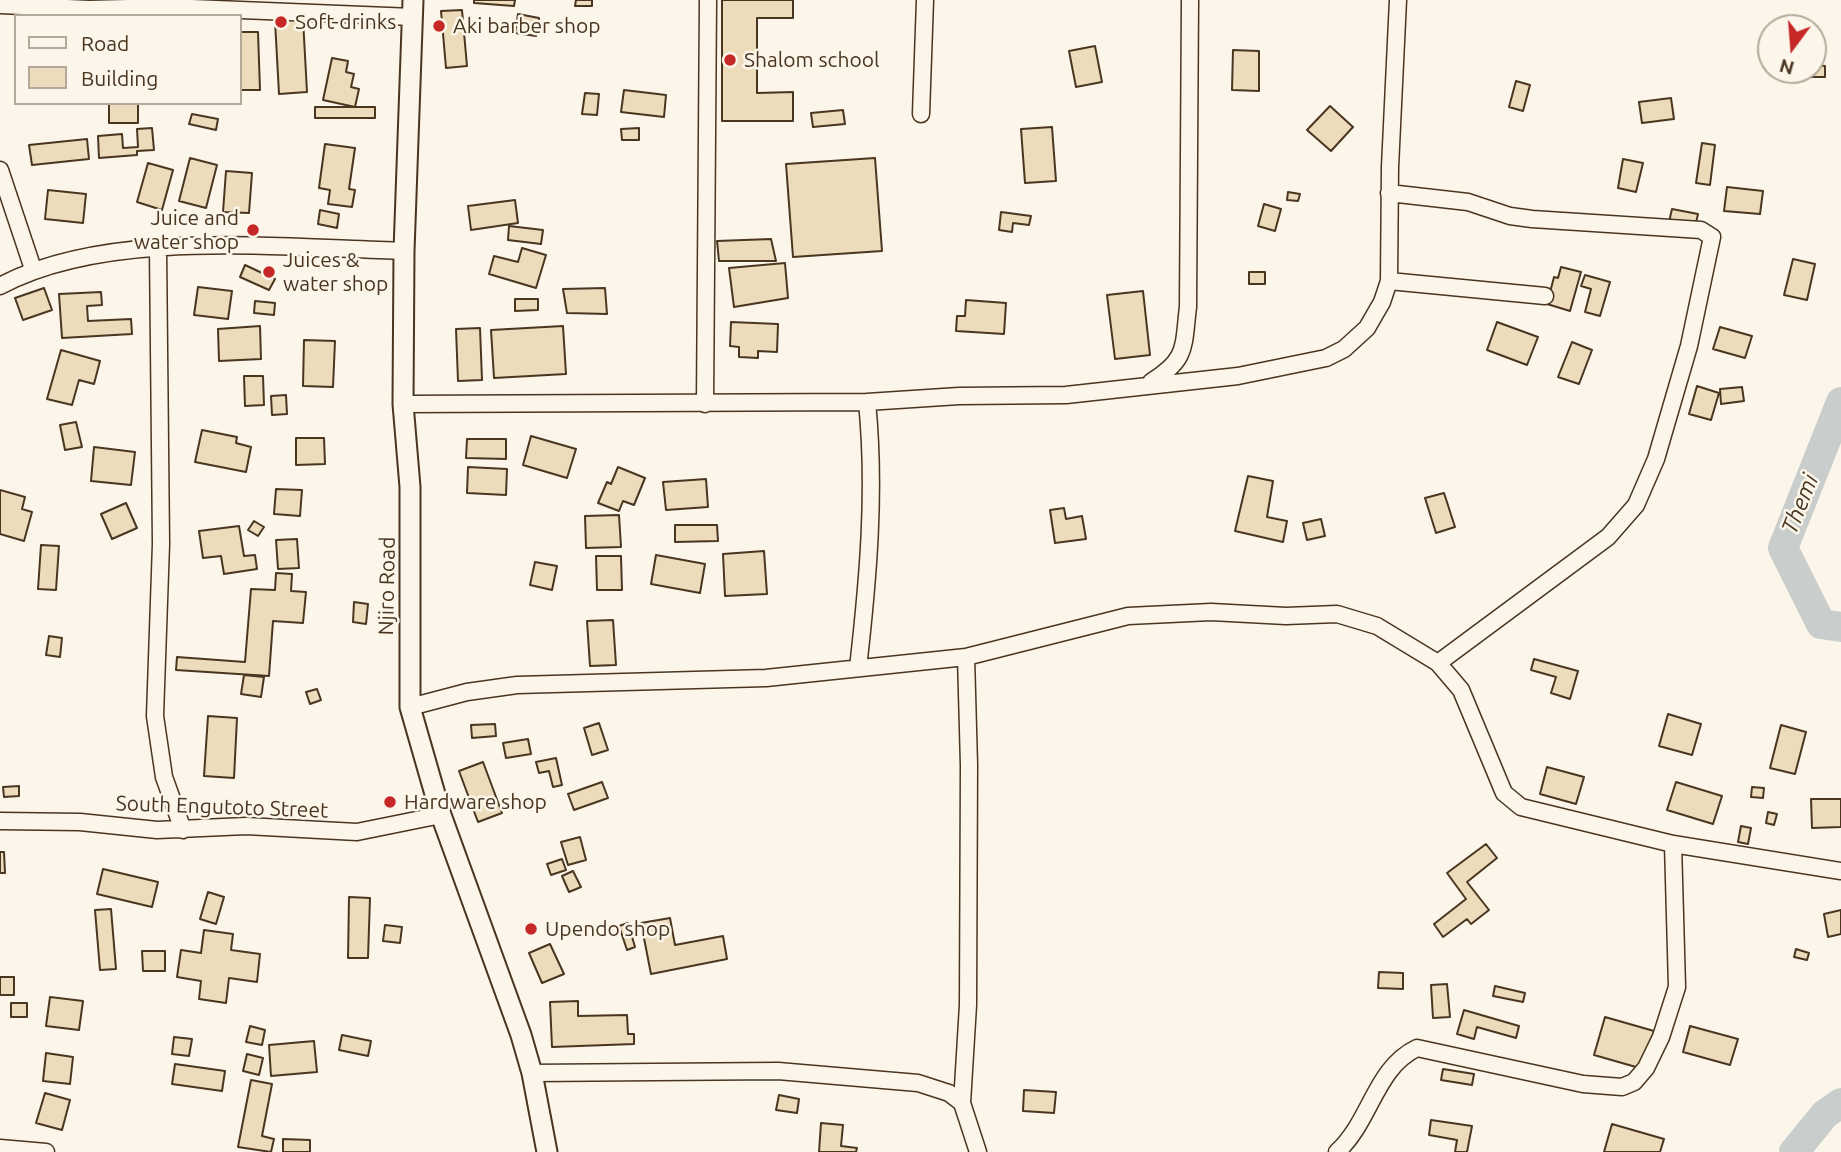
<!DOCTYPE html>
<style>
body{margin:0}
#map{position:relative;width:1841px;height:1152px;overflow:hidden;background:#fbf6e9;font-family:Ubuntu,sans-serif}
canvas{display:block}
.legend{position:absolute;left:14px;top:14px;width:228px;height:91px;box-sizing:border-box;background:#fbf6e9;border:2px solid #b4a999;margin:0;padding:9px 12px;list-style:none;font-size:21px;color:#4a3520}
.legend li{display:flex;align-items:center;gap:14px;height:35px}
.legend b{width:35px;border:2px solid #b4a999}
.north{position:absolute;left:1757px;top:14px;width:70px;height:70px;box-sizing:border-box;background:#fbf6e9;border:2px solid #b4a999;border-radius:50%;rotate:196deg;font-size:19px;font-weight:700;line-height:28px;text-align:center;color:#4a3520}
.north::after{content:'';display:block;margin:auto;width:24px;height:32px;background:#c62828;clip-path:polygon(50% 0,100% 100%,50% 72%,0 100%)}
</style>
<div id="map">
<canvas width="1841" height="1152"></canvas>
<ul class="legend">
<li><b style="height:9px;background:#fbf6e9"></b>Road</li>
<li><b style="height:19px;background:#ecdcbc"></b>Building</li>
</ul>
<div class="north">N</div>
</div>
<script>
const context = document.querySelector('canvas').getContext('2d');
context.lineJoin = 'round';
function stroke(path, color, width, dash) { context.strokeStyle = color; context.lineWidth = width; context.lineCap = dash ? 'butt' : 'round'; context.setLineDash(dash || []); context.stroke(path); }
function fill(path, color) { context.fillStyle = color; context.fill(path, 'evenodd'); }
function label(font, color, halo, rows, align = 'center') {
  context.font = font + ' Ubuntu,sans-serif'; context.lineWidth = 5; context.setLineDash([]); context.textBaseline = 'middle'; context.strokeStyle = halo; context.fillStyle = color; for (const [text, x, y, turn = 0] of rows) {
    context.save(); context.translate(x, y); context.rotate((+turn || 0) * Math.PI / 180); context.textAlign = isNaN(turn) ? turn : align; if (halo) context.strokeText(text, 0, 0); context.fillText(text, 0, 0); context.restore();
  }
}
const river = new Path2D(`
 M1841 402 1783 548 1821 624 1841 627
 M1794 1152 1825 1114 1841 1103`);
const building = new Path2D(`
 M474 0H515L514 6 474 3Z
 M576 0H592V6H575Z
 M722 0H793V18H757V93L793 92V121H722Z
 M462 10 467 66 446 68 441 11Z
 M518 14 539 18 536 36 515 33Z
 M303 19 307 92 279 94 275 21Z
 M240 32H258L260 90H240Z
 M1095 46 1102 82 1076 87 1069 51Z
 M1233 50 1259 51V91L1232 90Z
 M332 58 348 61 346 72 354 74 351 87 359 89 355 107 323 100Z
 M1813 65 1825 66V77H1805V70H1813Z
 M1516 81 1530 85 1523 111 1509 107Z
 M624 90 666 95 664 117 621 112Z
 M585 93 599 94 597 115 582 114Z
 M1671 98 1674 119 1642 123 1639 102Z
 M109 103H138V123H109Z
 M1330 106 1353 127 1331 151 1307 130Z
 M315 107H375V118H315Z
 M843 110 845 124 813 127 811 113Z
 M192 114 218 119 216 130 189 124Z
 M1052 127 1056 181 1025 183 1021 129Z
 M152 128 154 150 137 151V155L99 158 98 136 122 134 123 148 138 147 137 129Z
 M639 128V140H622L621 129Z
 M87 139 89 159 32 165 29 145Z
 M1702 143 1715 145 1710 185 1696 183Z
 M325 144 355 148 349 189 355 190 352 207 328 204 330 190 319 188Z
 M190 158 217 165 206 208 179 201Z
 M875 158 882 251 793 257 786 164Z
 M1623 159 1643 163 1636 192 1618 188Z
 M148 163 173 170 162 210 137 202Z
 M226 171 252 173 249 213 223 212Z
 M1727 187 1763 191 1760 214 1724 211Z
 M48 190 86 194 83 223 45 219Z
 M1288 192 1300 194 1298 201 1287 200Z
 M515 200 518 223 471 230 468 206Z
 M1264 204 1281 209 1275 231 1258 226Z
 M1672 209 1698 214 1695 227 1669 222Z
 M320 210 339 214 337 228 318 224Z
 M1001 212 1031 216 1029 225 1013 223 1012 232 999 230Z
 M509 226 543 230 541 244 508 240Z
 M771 239 776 261H719L717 241Z
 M522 248 546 255 536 288 489 274 494 256 518 262Z
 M1793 259 1815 264 1807 300 1784 295Z
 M785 263 788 298 734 307 729 268Z
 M245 265 275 279 269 290 240 277Z
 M1561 267 1581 272 1570 311 1547 304 1554 277 1558 278Z
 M1249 272H1265V284H1249Z
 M1585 275 1610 282 1600 316 1585 312 1591 289 1581 286Z
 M198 287 232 291 228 319 194 315Z
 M44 288 52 310 23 320 15 298Z
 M605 288 607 314 567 313 563 289Z
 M1143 291 1150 355 1115 359 1107 295Z
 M101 292 102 305 87 306 88 321 131 319 132 334 62 338 59 294Z
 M515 299H538V310L515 311Z
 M966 300 1006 303 1004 334 956 331 957 316H965Z
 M255 301 275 303 274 315 254 313Z
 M731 322 778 324 777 352 758 351V358L739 357V347L730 346Z
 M1497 322 1538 337 1527 365 1487 350Z
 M260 326 261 359 219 361 218 329Z
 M563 326 566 374 494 378 491 330Z
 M1720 327 1752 336 1745 358 1713 349Z
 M480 328 482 380 458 381 456 329Z
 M304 340 335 341 333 387 303 386Z
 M1572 342 1592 350 1579 384 1558 377Z
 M61 350 100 361 94 384 79 380 72 405 47 399Z
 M244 376H263L264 405 245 406Z
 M1697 386 1719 393 1711 420 1689 414Z
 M1742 387 1744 401 1721 404 1720 389Z
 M286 395 287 414 272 415 271 396Z
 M76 422 82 447 65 450 60 425Z
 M202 430 237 437 236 443 251 447 246 472 195 462Z
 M531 436 576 449 567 478 523 465Z
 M296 438H324L325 464 296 465Z
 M467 439H506V459L466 458Z
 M94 447 135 452 131 485 91 481Z
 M468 467 507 469 506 495 467 493Z
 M618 467 645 478 634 505 623 501 619 511 598 503 607 482 611 484Z
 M1248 476 1273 481 1267 517 1287 521 1283 542 1235 531Z
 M706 479 708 507 666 510 663 482Z
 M276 489 302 490 300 516 274 514Z
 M0 490 25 497 22 509 32 512 24 541 0 534Z
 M1444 493 1455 527 1436 533 1425 498Z
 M126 503 137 528 112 539 101 514Z
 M1064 508 1066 519 1082 516 1086 539 1055 543 1050 510Z
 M619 515 621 547 586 548 585 516Z
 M1321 519 1325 536 1307 540 1303 523Z
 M254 521 264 527 258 536 248 530Z
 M675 525H717L718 541 675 542Z
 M239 526 244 556 255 555 257 569 224 574 221 556 203 558 199 531Z
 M297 539 299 568 278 569 276 540Z
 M41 545 59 546 56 590 38 589Z
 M764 551 767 594 725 596 723 554Z
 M656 555 705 564 700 593 651 584Z
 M596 556H621L622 590H597Z
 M535 562 557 566 552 590 530 585Z
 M276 573 292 574 291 591 306 592 303 623 273 621 269 676 176 670 177 657 245 662 251 589 275 590Z
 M354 602 368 604 366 624 353 622Z
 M613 620 616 665 590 666 587 621Z
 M49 636 62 638 60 657 46 655Z
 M1534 659 1578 671 1570 699 1551 693 1556 677 1531 670Z
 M244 675 264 677 261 697 241 694Z
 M317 689 321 700 310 704 306 692Z
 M1668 714 1701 724 1692 755 1659 746Z
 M208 716 237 718 234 778 204 776Z
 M599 723 608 750 592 755 584 728Z
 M495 724 496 736 472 738 471 725Z
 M1781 725 1806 732 1795 774 1770 768Z
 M528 739 531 754 506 758 503 743Z
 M556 758 562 785 553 787 549 771 539 773 536 762Z
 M483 762 502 813 478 822 459 771Z
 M1547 767 1584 777 1576 804 1540 794Z
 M602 782 608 798 574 810 568 794Z
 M1676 782 1722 796 1713 824 1667 810Z
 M19 786V796L4 797 3 787Z
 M1752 787 1764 788 1763 798 1751 797Z
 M1811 799H1841V827L1812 828Z
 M1768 812 1777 814 1774 825 1766 823Z
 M1741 826 1751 828 1748 844 1738 842Z
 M580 837 586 860 568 865 561 842Z
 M1486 844 1497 858 1467 882 1489 910 1471 924 1467 919 1443 937 1434 924 1466 899 1447 873Z
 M0 852H4L5 873H0Z
 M562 859 566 870 551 875 547 864Z
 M103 869 158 882 152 907 97 894Z
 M573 871 581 887 569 892 562 876Z
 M208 892 224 897 216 924 200 919Z
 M349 897 370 898 368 958H348Z
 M111 909 116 969 100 970 95 910Z
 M1841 910V934L1828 937 1824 914Z
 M670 918 675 945 723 936 727 959 651 974 641 923Z
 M628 923 635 947 627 950 619 926Z
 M385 925 402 927 400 943 383 941Z
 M204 930 233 934 231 950 260 954 257 982 229 978 226 1003 199 999 201 981 177 977 181 950 201 953Z
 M550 944 564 974 542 983 529 953Z
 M1796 949 1809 953 1807 960 1794 957Z
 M142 951H165V971H143Z
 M1379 972 1403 973V989L1378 988Z
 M0 977H14V995H0Z
 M1447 984 1450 1017 1433 1018 1431 985Z
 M1495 986 1525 993 1523 1002 1493 996Z
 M50 997 83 1001 79 1030 46 1026Z
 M578 1001V1016L627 1015 628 1034H634V1044L552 1047 550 1002Z
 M11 1003H27V1017H11Z
 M1464 1010 1519 1026 1516 1038 1477 1027 1474 1039 1457 1034Z
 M1605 1017 1654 1031 1643 1069 1594 1055Z
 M250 1026 265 1030 262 1045 246 1042Z
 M1690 1026 1738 1039 1730 1065 1683 1052Z
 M342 1035 371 1041 368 1056 339 1050Z
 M174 1037 192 1039 189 1056 172 1054Z
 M314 1041 317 1072 271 1076 269 1045Z
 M46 1053 73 1057 70 1084 43 1081Z
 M247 1054 263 1058 259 1075 243 1071Z
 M175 1064 225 1071 222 1091 172 1084Z
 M1443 1069 1474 1074 1472 1085 1441 1080Z
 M251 1080 272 1084 262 1136 274 1139 271 1152 238 1147Z
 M1024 1090 1056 1092 1054 1113 1023 1111Z
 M45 1093 70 1100 62 1130 36 1123Z
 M779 1095 799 1099 797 1113 776 1110Z
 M1431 1120 1472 1126 1467 1152H1455L1457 1140 1429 1135Z
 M821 1123 843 1125 841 1146 857 1148 856 1152H819Z
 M1612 1124 1664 1139 1660 1152H1604Z
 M283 1139 310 1140V1152H283Z`);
const minor = new Path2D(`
 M0 5 89 9 167 7 413 17
 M921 114 925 0
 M0 170 33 269
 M1389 193 1468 202 1510 216 1532 219 1701 230 1712 237 1689 346 1656 459 1636 505 1608 537 1438 663
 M158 249 161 544 155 716 164 777 183 830
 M1389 281 1545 296
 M0 286C107 228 284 248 404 251
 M1151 382C1188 359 1183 347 1188 307L1190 0
 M403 404 867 402 959 396 1066 395 1238 376 1326 358 1344 349 1367 328 1382 302 1389 281 1390 167 1398 0
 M705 404 708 0
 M858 668C868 580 876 491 867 402
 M410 707 467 692 517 685 766 678 966 657 1128 616 1211 612 1286 616 1337 614 1377 626 1438 663 1461 690 1504 793 1521 807 1673 844 1841 871
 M0 821 80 822 157 830 246 826 357 832 441 815
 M532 1073 778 1071 918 1083 949 1093 962 1103 978 1152
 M962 1103 968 1005 969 765 966 657
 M0 1148 46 1152
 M1337 1152C1371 1121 1375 1068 1417 1048L1583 1084 1622 1087 1634 1082 1646 1068 1661 1037 1677 987 1673 844`);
const tertiary = new Path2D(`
 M413 0 404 251 403 404 410 487V707L441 815 521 1035 532 1073 547 1152`);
const markers = [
 [281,22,7,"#c62828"],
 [439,26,7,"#c62828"],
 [730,60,7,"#c62828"],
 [253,230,7,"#c62828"],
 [269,272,7,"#c62828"],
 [390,802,7,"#c62828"],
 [531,929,7,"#c62828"]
];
const poiNames = [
 ["Soft drinks",295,22],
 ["Aki barber shop",453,26],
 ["Shalom school",744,60],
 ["Juice and",239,218,"right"],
 ["water shop",239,242,"right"],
 ["Juices &",283,260],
 ["water shop",283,284],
 ["Hardware shop",404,802],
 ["Upendo shop",545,929]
];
const streetNames = [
 ["Njiro Road",387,586,-89],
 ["South Engutoto Street",222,807,2]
];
const waterNames = [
 ["Themi",1800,504,-68]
];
stroke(river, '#c9cecd', 30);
fill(building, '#ecdcbc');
stroke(building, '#4a3520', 2);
stroke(minor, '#4a3520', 19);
stroke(tertiary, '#4a3520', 23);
stroke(minor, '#fbf6e9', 16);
stroke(tertiary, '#fbf6e9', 19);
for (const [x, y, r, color] of markers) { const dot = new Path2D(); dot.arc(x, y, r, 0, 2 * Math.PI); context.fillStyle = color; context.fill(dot); stroke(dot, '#fbf6e9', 2.5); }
label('21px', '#4a3520', '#fbf6e9', poiNames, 'left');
label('21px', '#4a3520', '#fbf6e9', streetNames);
label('italic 23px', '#4a3520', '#fbf6e9', waterNames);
</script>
